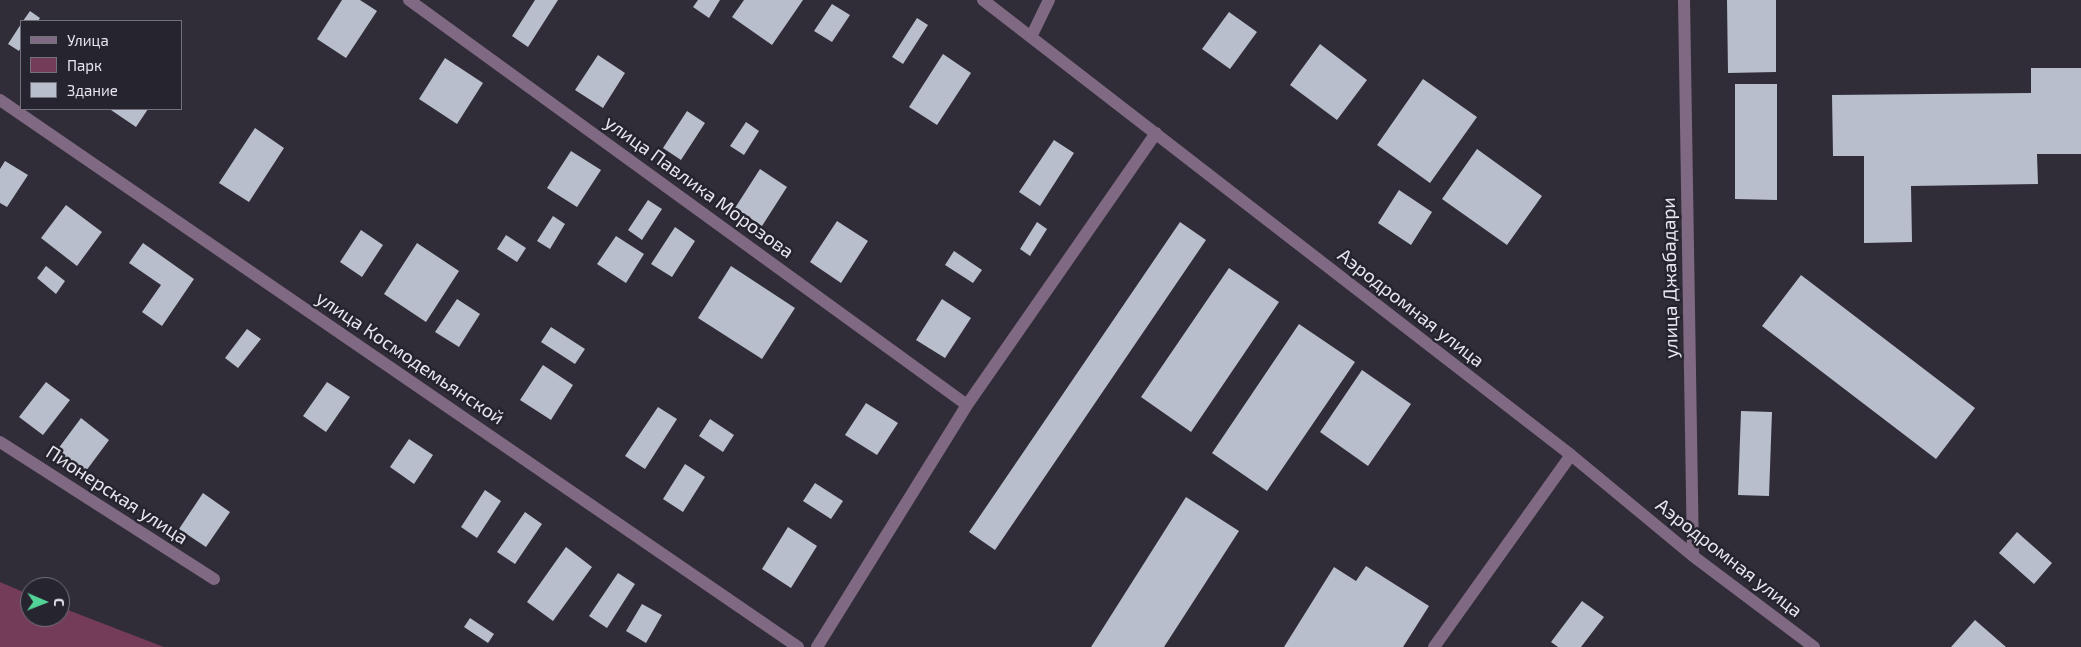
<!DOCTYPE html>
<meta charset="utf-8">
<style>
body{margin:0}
#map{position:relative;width:2081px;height:647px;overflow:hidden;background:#302d38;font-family:"Exo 2",sans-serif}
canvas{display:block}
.legend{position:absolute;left:20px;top:20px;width:162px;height:90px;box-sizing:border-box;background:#26242e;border:1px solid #73727a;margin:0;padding:6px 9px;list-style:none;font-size:15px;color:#e7e6ed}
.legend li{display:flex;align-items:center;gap:10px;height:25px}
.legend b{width:25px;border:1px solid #73727a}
.north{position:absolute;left:20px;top:577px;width:50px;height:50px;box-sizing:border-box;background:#26242e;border:1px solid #73727a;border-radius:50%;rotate:91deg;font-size:14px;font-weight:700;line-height:20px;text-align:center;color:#e7e6ed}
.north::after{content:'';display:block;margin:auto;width:18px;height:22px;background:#52d397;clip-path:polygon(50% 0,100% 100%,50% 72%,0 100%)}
</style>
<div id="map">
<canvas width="2081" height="647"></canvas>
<ul class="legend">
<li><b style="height:6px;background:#806983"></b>Улица</li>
<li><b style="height:14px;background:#743c58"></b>Парк</li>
<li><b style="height:14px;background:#b8becb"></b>Здание</li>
</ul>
<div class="north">С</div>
</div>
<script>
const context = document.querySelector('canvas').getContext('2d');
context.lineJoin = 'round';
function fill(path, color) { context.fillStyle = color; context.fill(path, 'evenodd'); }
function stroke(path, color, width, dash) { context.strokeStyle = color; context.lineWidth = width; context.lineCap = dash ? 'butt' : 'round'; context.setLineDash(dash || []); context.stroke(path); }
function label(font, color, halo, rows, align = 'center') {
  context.font = font + ' "Exo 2",sans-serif'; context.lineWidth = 5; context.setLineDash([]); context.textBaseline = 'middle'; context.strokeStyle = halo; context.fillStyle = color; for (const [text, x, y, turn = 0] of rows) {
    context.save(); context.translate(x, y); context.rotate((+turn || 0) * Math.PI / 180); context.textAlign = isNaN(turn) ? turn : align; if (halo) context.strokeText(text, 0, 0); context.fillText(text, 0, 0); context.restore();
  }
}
const green = new Path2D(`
 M0 582 30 595V617H60V607L164 647H0Z`);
const building = new Path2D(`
 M342 0H360L377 11 346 58 317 39Z
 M535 0H558L528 47 512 36Z
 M698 0H720L709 18 693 7Z
 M744 0H803L772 45 732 17Z
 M1727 0H1776V72L1728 73Z
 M832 4 850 15 832 42 814 31Z
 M30 11 40 18 38 21H23Z
 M1229 12 1257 32 1230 69 1202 49Z
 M917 18 928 25 903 64 892 57Z
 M21 24V47L19 51 8 44Z
 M1320 44 1367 80 1337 120 1290 85Z
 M943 54 971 73 937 125 909 107Z
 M598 55 625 73 603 108 575 90Z
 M445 58 483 83 457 124 419 99Z
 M2031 68H2081V154H2037L2038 184 1911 186 1912 242 1864 243V156H1833L1832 95 2031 93Z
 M1423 79 1477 117 1430 183 1377 145Z
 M1735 84H1777V200L1735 199Z
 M112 109H148L136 127 111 110Z
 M687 111 705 123 681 160 663 148Z
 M746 122 759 131 744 155 730 146Z
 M255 128 284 148 249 202 219 183Z
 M1054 140 1074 153 1040 206 1019 192Z
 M1477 149 1542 196 1507 245 1442 199Z
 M571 151 601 170 577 207 547 188Z
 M5 161 28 175 7 207 0 203V169Z
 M760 169 787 187 762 226 735 208Z
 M1399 190 1432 212 1411 245 1378 223Z
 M648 200 662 209 642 240 628 230Z
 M66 205 102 232 77 266 41 238Z
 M553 216 565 224 550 249 537 241Z
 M837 221 868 241 841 283 810 262Z
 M1037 222 1047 229 1030 256 1020 249Z
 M1180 222 1206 240 995 550 969 532Z
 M675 227 695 241 672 277 651 264Z
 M361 230 383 245 362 277 340 262Z
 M506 235 526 248 517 262 497 249Z
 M616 236 644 254 626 283 597 264Z
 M143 243 194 279 162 326 142 312 161 285 129 263Z
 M417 243 459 271 426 322 384 294Z
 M954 251 982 270 973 283 945 265Z
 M46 266 65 281 56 294 37 278Z
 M731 266 795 308 762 359 698 318Z
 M1229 268 1279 302 1191 432 1141 397Z
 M1801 275 1975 408 1936 459 1762 326Z
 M457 299 480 314 459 347 435 332Z
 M942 299 971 318 945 358 916 340Z
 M1299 324 1355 362 1267 491 1212 453Z
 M551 327 585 349 575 364 541 342Z
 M247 329 261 339 238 368 225 358Z
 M543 365 573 385 551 420 520 400Z
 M1362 370 1411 404 1368 466 1320 432Z
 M46 382 70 400 43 435 19 417Z
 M327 382 350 397 326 432 303 416Z
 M866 403 898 423 877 455 845 435Z
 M658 407 677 419 645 469 625 456Z
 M1741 411 1772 412 1769 496 1738 495Z
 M81 418 109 440 83 475 55 453Z
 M710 419 734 435 723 452 699 436Z
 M409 439 433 455 414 484 390 467Z
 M685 464 705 477 683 512 663 499Z
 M815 483 843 501 831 519 803 501Z
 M485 490 501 501 477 538 461 527Z
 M203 493 230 512 206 547 179 529Z
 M1186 497 1239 531 1164 647H1091Z
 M525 512 542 524 515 564 497 552Z
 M788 527 817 546 791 588 762 569Z
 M2017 532 2052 563 2034 584 1999 553Z
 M566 547 592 567 553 621 527 602Z
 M1366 566 1429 606 1403 647H1284L1334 567 1356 581Z
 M618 573 635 584 607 628 589 616Z
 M1582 601 1604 617 1581 647H1558L1551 642Z
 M642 604 662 615 646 643 626 631Z
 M470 618 494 634 488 643 464 627Z
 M1975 620 2006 647H1951Z`);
const minor = new Path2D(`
 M409 0 967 405
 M983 0 1571 455 1693 556 1814 647
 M1684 0 1693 556
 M1031 37 1049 0
 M0 100 798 647
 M0 442 214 579
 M817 647 967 405 1156 133
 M1434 647 1571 455`);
const streetNames = [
 ["улица Павлика Морозова",699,187,36],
 ["улица Джабадари",1670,278,-91],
 ["Аэродромная улица",1411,308,38],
 ["улица Космодемьянской",410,358,34],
 ["Пионерская улица",117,495,33],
 ["Аэродромная улица",1729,558,38]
];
fill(green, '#743c58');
fill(building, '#b8becb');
stroke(minor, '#806983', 12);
label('19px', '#e7e6ed', '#26242e', streetNames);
</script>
